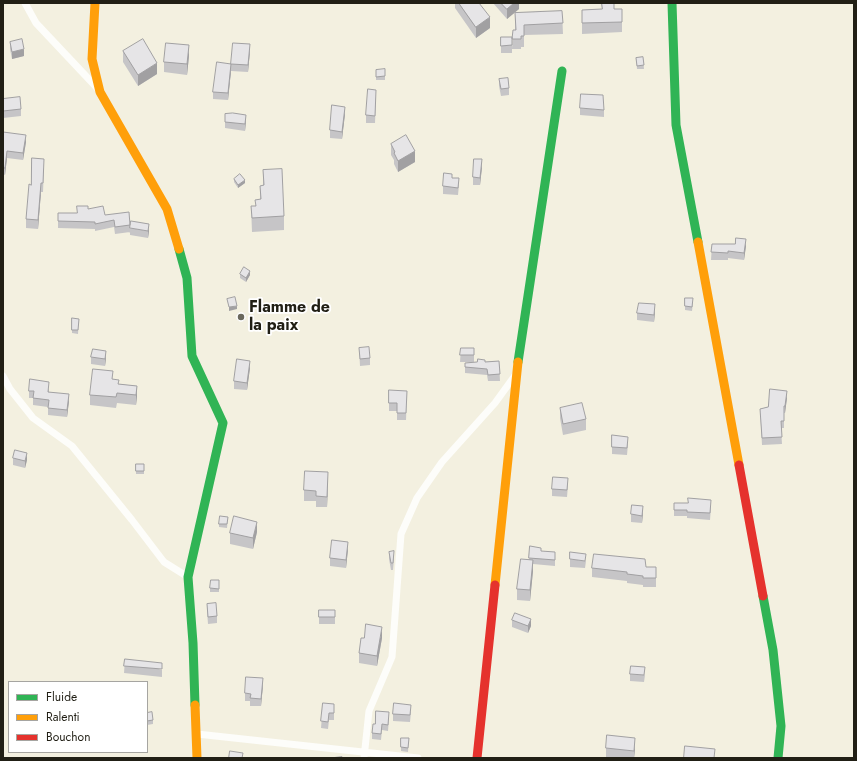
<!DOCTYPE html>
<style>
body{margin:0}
#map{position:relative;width:857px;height:761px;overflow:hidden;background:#f3f0e0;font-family:Jost,sans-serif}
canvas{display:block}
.frame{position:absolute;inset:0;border:4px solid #211f15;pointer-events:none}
.legend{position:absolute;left:8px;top:681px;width:140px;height:72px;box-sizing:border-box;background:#fff;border:1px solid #a6a5a1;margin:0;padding:5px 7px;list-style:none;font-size:12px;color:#211f15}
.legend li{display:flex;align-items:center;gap:8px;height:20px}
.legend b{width:20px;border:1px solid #a6a5a1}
</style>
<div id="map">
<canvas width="857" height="761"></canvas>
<div class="frame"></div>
<ul class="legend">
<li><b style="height:5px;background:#30b455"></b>Fluide</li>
<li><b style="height:5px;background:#ff9f0a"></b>Ralenti</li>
<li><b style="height:5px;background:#e5322d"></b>Bouchon</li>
</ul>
</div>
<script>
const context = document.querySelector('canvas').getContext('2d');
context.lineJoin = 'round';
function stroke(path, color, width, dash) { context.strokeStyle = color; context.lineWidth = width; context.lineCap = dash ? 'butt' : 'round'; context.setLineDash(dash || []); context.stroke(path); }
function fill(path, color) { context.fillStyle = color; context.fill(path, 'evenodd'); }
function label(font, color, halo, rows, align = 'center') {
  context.font = font + ' Jost,sans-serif'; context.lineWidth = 3.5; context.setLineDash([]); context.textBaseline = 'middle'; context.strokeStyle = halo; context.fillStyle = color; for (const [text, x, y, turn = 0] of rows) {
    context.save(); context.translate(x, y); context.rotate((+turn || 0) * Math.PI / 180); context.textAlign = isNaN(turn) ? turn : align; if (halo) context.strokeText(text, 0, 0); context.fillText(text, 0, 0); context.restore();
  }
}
const street = new Path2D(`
 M25 3 36 23 100 91
 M3 376 10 389 33 418 72 446 132 520 164 562 188 577
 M197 734 418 758
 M364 758 369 711 392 657 401 534 417 498 442 462 495 403 516 374`);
const fast = new Path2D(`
 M672 3 676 125 698 242
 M179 249 187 278 192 356 223 423 188 577 193 643 195 705
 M518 362 562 71
 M763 596 773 650 781 726 778 758`);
const slow = new Path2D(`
 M95 3 92 59 100 92 167 209 179 249
 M698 242 739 465
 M495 585 518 362
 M195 705 197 758`);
const jam = new Path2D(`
 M739 465 763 596
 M477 758 495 585`);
const wall = new Path2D(`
 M455 3H479L490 28 476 38 455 8Z
 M493 3H519V9L507 19Z
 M601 3H614V9H622V32L582 34V10L602 9Z
 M562 11 563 34 524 35V47H521V49H512L513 30H515V13Z
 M501 37H512V53H501Z
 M10 42 24 56 12 59 10 49Z
 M123 51 157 74 138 86 123 62Z
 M250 51 248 72 231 71 228 100 213 99V92L231 64Z
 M189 56 187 75 164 72V62Z
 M643 57 644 69H637L636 58Z
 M376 70 385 76V80H376Z
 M499 79 509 88V95L501 96 499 86Z
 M376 97 375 123H366V115Z
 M3 99 21 109V116L3 118Z
 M580 108 604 110V117L580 115Z
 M225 114 246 121 245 131 225 128Z
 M345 114 342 139 330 138V130Z
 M3 132 26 142 23 160 7 158 5 175 3 174Z
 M391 144 415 162 398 172 394 164V160L391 155Z
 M482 167 480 185H473V177Z
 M44 168 43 192H41L38 229 26 228V219L31 185Z
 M263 170 284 216V230L252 232 251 206H255L260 199V186L263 185Z
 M452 178 459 185 458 195 443 194V186Z
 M234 179 245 183 238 188 234 182Z
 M88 209 105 215 130 225V232L115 234 114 227 95 231V229L58 228V213H77Z
 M130 228 149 231 148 238 130 235Z
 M712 244 746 246 744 260 728 258V260H711Z
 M240 274 250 275 246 282 240 278Z
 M693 302 692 311 685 310V306Z
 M655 312 654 322 637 320V313Z
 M72 318 79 319 78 334 72 333Z
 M359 348 370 358V365L360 366Z
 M461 348H474V362H460Z
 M91 357 106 358 105 366 91 364Z
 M499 361 500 381H488L487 375 465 373V363Z
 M250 368 247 390 234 389V381Z
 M113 379 119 384 137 386V396L136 405 117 403 116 408 90 405V395Z
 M49 389V392L69 401 67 417 48 415V407L33 405V398H29V391Z
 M407 391 406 420H397V411H389V403Z
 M787 398 785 413H784V428H781L782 444 762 445 760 409 768 407Z
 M560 408 586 419V430L563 435 560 418Z
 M628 444 627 455 612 454V447Z
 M13 458 27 460 25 468 13 465Z
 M136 464H144V474H136Z
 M328 483 327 507H316V501H304V490Z
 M568 485 567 497 552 496V489Z
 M674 503 711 507 710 520 687 518V516H674Z
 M643 513 642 523 631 522V514Z
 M228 517 227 528 219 527V524Z
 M257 532 253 549 230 544V533Z
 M530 546 555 558V566L533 564V571L530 601 517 600V589L529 560Z
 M348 549 346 568 330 566V558Z
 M389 552 394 559 393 570H391L389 559Z
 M570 559 586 561 585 568 570 567Z
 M646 567H656V587H643V585L627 583V581L592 577V568Z
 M219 584V592H210V588Z
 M207 604 217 616V623L208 624 207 611Z
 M319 610H335V624H319Z
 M512 620 531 626 528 633 512 627Z
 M364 638H382L377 666 359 663V653Z
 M125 659 162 670V677L124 673Z
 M630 674 645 675 644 682 630 681Z
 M263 685 261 706H250V701H245V693Z
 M323 703 334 712V720H329L328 729 321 728Z
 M411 712 410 722 393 721V714Z
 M147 713 153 720V724L147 725Z
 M389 718 388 731 382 730 381 740 372 739V733L375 724Z
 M401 738H409L408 752 401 751Z
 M606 748 635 749 634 758H606Z`);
const shadedWall = new Path2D(`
 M514 3H519V9L507 19V9Z
 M490 17V28L476 38V27Z
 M250 44V51L248 72V65Z
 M189 45V56L187 75V64Z
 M24 49V56L12 59V52Z
 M157 63V74L138 86V75Z
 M231 64V71L228 100V93Z
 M345 107V114L342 139V132Z
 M246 115V121L245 131V124Z
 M26 135V142L23 160V153Z
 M7 151V158L5 175V168Z
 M415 151V162L398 172V161Z
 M482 159V167L480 185V178Z
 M245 180V183L238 188V185Z
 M41 183V192L38 229V220Z
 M149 224V231L148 238V231Z
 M746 239V246L744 260V253Z
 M250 271V275L246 282V278Z
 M655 304V312L654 322V315Z
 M237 306V309L229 311V307Z
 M106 351V358L105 366V359Z
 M250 361V368L247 390V383Z
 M137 386V396L136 405V395Z
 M787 391V398L785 413V406Z
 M69 394V401L67 417V410Z
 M27 453V460L25 468V461Z
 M328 472V483L327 507V497Z
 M643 506V513L642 523V516Z
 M257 522V532L253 549V538Z
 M348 542V549L346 568V560Z
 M533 560V571L530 601V590Z
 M531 619V626L528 633V626Z
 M382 627V638L377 666V656Z
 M263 678V685L261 706V699Z
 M635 738V749L634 758V751Z`);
const building = new Path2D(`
 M459 3H479L490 17 476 27Z
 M501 3H514L507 9Z
 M602 3H614V9H622V22L582 23V10L602 9Z
 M562 11 563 23 524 25V36H521V39H512L513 30H516L515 13Z
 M501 37H512V45L501 46Z
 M22 39 24 49 12 52 10 42Z
 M143 39 157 63 138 75 123 51Z
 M166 43 189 45 187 64 164 62Z
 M233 43 250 44 248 65 231 64Z
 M643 57 644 65 637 66 636 58Z
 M217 62 231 64 228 93 213 92Z
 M385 69V76L376 77V70Z
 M508 78 509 88 501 89 499 79Z
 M368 89 376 90 375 116 366 115Z
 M581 94 603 95 604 110 580 108Z
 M20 97 21 109 3 111V99Z
 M332 105 345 107 342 132 330 130Z
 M233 113 246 115 245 124 225 122V114Z
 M3 132 26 135 23 153 7 151 5 168H3Z
 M406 135 415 151 398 161 394 153 395 152 391 144Z
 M32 158 44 159 43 183H41L38 220 26 219 29 184 31 185Z
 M474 159H482L480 178 473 177Z
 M282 169 284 216 252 218 251 206H256L255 200 261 199 260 186 264 185 263 170Z
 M444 173 452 174V178H459L458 188 443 186Z
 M240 174 245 180 238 185 234 179Z
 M77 206H88V209L103 206 105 215 129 212 130 225 115 227 114 220 95 224V222L58 221V213H77Z
 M131 221 149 224 148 231 130 228Z
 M736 238 746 239 744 253 728 251V253L711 252 712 244H735Z
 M244 267 250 271 246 278 240 274Z
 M235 297 237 306 229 307 227 299Z
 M685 298H693L692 307 685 306Z
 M639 303 655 304 654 315 637 313Z
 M72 318 79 319 78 330H72Z
 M369 347 370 358 360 359 359 348Z
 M461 348H474V355H460Z
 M93 349 106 351 105 359 91 357Z
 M237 359 250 361 247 383 234 381Z
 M478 359 485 360V362L499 361 500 374 488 375 487 369 465 367V363L477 362Z
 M93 369 113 371 112 379 119 380 118 384 137 386 136 395 117 393 116 397 90 395Z
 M30 379 49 382 48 392 69 394 67 410 48 408 49 400 33 398 34 391H29Z
 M770 389 787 391 785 406H784V421H781L782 437 762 438 760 409 768 407Z
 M389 390 407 391 406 413H397V403H389Z
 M582 403 586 419 563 424 560 408Z
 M612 435 628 437 627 448 612 447Z
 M15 450 27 453 25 461 13 458Z
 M136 464H144V471H136Z
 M305 471 328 472 327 497 316 496V491L304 490Z
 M553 477 568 478 567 490 552 489Z
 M688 498 711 500 710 513 687 512V510H674V503H688Z
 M632 505 643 506 642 516 631 514Z
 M220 516 228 517 227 524H219Z
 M234 516 257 522 253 538 230 533Z
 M332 540 348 542 346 560 330 558Z
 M530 546 541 548V551L555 552V560L529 558Z
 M394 551 393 563H391L389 552Z
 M570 552 586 554 585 561 570 559Z
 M594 554 645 559 646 567H656V578H643V576L627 574V572L592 568Z
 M521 559 533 560 530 590 517 589Z
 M211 580H219V589L210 588Z
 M216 603 217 616 208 617 207 604Z
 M319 610H335V617H319Z
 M515 613 531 619 528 626 512 620Z
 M366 624 382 627 377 656 359 653 361 638H364Z
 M125 659 162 663V669L124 666Z
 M631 666 645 667 644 675 630 674Z
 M246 677 263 678 261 699 250 698 251 694 245 693Z
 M323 703 334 704V713H329L328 722 321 721Z
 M394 703 411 705 410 715 393 714Z
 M376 711 389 712 388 725 382 724 381 734 372 733 373 724H375Z
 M152 712 153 720 147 721V713Z
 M607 735 635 738 634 751 606 748Z
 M401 738H409L408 748 401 747Z
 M685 746 715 749 714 758H684Z
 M230 751 243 753 242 758H229Z
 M342 757V758H331Z`);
const markers = [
 [241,317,4,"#6a685c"]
];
const poiNames = [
 ["Flamme de",249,308],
 ["la paix",249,326]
];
stroke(street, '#fdfdfa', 7);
stroke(fast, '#30b455', 9);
stroke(slow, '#ff9f0a', 9);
stroke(jam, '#e5322d', 9);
fill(wall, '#c6c5c7');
fill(shadedWall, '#a1a0a2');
fill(building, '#e6e5e7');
stroke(building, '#a1a0a2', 1);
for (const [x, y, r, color] of markers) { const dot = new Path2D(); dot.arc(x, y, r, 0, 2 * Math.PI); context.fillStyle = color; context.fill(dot); stroke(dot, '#fff', 1.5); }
label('bold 16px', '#211f15', '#fff', poiNames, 'left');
</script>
